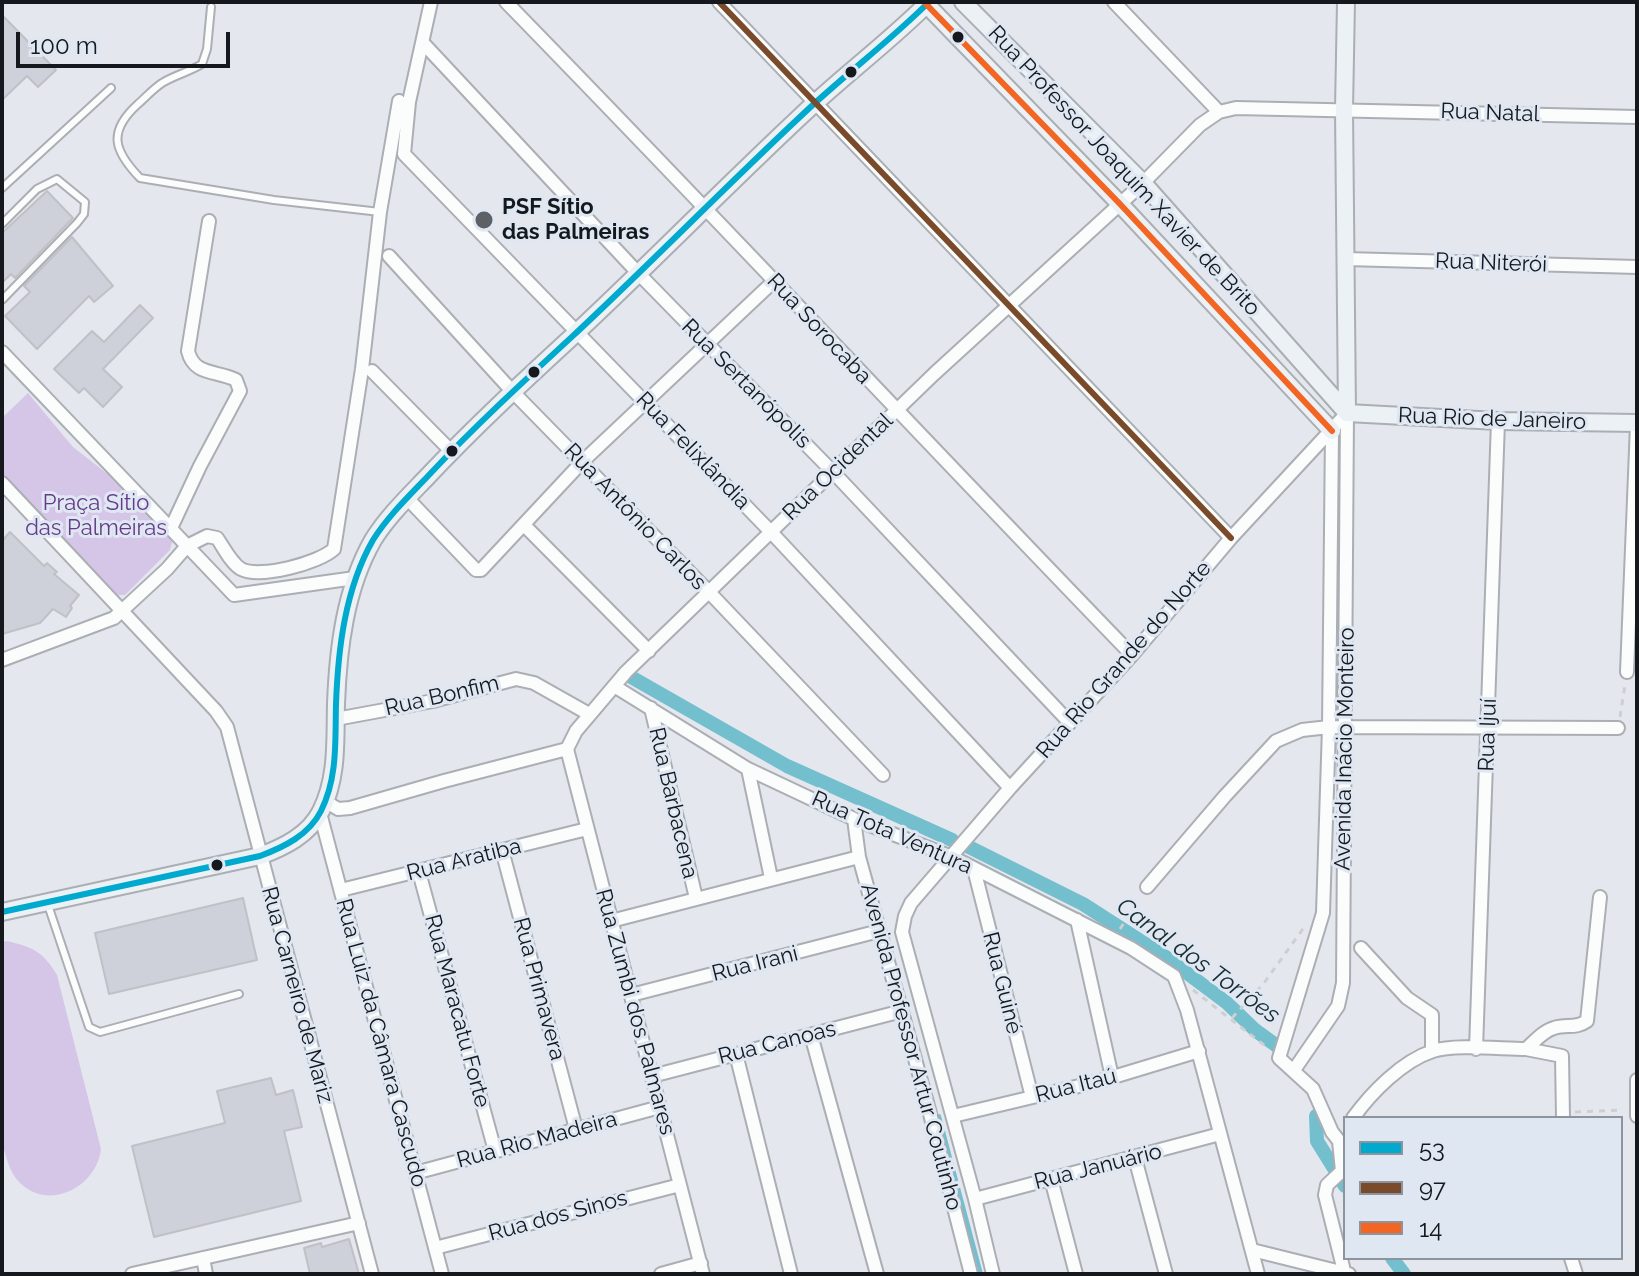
<!DOCTYPE html>
<meta charset="utf-8">
<style>
body{margin:0}
#map{position:relative;width:1639px;height:1276px;overflow:hidden;background:#e4e8ee;font-family:Raleway,sans-serif}
canvas{display:block}
.frame{position:absolute;inset:0;border:4px solid #15181c;pointer-events:none}
.legend{position:absolute;left:1343px;top:1116px;width:280px;height:144px;box-sizing:border-box;background:#dfe7f3;border:2px solid #8e949d;margin:0;padding:10px 14px;list-style:none;font-size:24px;color:#15181c}
.legend li{display:flex;align-items:center;gap:16px;height:40px}
.legend b{width:40px;border:2px solid #8e949d}
.scale{position:absolute;left:16px;top:32px;width:214px;height:36px;box-sizing:border-box;border:4px solid #15181c;border-top:0;padding-left:10px;font-size:24px;line-height:28px;white-space:nowrap;color:#15181c;-webkit-text-stroke:6px #dfe7f3;paint-order:stroke}
</style>
<div id="map">
<canvas width="1639" height="1276"></canvas>
<div class="frame"></div>
<ul class="legend">
<li><b style="height:10px;background:#00a9ce"></b>53</li>
<li><b style="height:10px;background:#7a4b2a"></b>97</li>
<li><b style="height:10px;background:#f26522"></b>14</li>
</ul>
<div class="scale">100 m</div>
</div>
<script>
const context = document.querySelector('canvas').getContext('2d');
context.lineJoin = 'round';
function fill(path, color) { context.fillStyle = color; context.fill(path, 'evenodd'); }
function stroke(path, color, width, dash) { context.strokeStyle = color; context.lineWidth = width; context.lineCap = dash ? 'butt' : 'round'; context.setLineDash(dash || []); context.stroke(path); }
function label(font, color, halo, rows, align = 'center') {
  context.font = font + ' Raleway,sans-serif'; context.lineWidth = 6; context.setLineDash([]); context.textBaseline = 'middle'; context.strokeStyle = halo; context.fillStyle = color; for (const [text, x, y, turn = 0] of rows) {
    context.save(); context.translate(x, y); context.rotate((+turn || 0) * Math.PI / 180); context.textAlign = isNaN(turn) ? turn : align; if (halo) context.strokeText(text, 0, 0); context.fillText(text, 0, 0); context.restore();
  }
}
const green = new Path2D(`
 M28 393 73 447 123 486 173 539 170 550 125 595H118L2 479V418Z
 M7 941C32 947 43 951 57 975L101 1149C97 1186 50 1212 20 1183 9 1172 6 1156 2 1142V942Z`);
const stream = new Path2D(`
 M939 1116 981 1274`);
const canal = new Path2D(`
 M631 677 787 766 952 840
 M965 845 1083 904 1167 958 1227 1003 1255 1030 1277 1046
 M1316 1116 1317 1141 1345 1186
 M1392 1258 1404 1274`);
const building = new Path2D(`
 M2 15 56 70 38 87 27 76 2 100Z
 M47 191 73 218 15 278 11 274 2 283V233Z
 M72 237 113 286 94 302 89 296 37 349 5 316 30 292 24 286Z
 M140 305 153 318 103 369 122 387 103 407 84 388 79 393 54 369 92 331 104 342Z
 M10 532 44 566 47 563 57 572 54 574 79 595 70 606 72 608 66 617 53 609 40 623 2 634V541Z
 M243 898 257 960 109 994 95 933Z
 M271 1078 276 1095 293 1090 302 1127 284 1131 301 1201 154 1237 132 1146 225 1123 217 1091Z
 M349 1239 359 1274H310L304 1248 321 1243 322 1247Z`);
const path = new Path2D(`
 M1620 717 1625 685
 M1120 929 1139 899
 M1193 990 1269 1049
 M1232 1018 1264 983 1305 926
 M1575 1112 1623 1110`);
const lane = new Path2D(`
 M211 7 207 49 202 64C189 72 175 75 162 83 153 89 146 97 138 104 107 132 114 151 140 178L274 200 380 212
 M2 188 111 88
 M2 224 37 189 57 179 85 202 84 214 77 223 2 300
 M48 905 89 1027 100 1032 239 994`);
const street = new Path2D(`
 M431 2 409 102 404 154 771 532 1010 788
 M506 2C717 218 922 438 1132 655
 M719 2 1231 538
 M1114 2 1219 112
 M424 44 638 273 833 472 1070 723
 M389 256 512 391 709 592 883 775
 M1346 259 1637 267
 M2 352 234 595 355 578
 M372 371 451 451
 M1332 431 1329 727 1323 913 1279 1058 1313 1089 1332 1132 1339 1141 1342 1171
 M2 483 216 711 227 727 372 1274
 M407 498 476 570H481L582 462 774 281
 M524 525 649 651
 M171 528 200 466 240 391 236 380C216 370 194 376 188 351L209 221
 M2 660 114 618 167 569 187 546 207 536 217 538C224 548 231 563 241 569 260 579 319 563 334 549L362 369 380 212 399 101
 M1627 672 1637 425
 M614 686 748 769 854 819 952 857 1131 948 1174 976 1187 1010 1258 1274
 M651 708 696 898
 M336 719 433 701 516 679 534 683 589 714
 M567 749 703 1274
 M748 769 771 878
 M325 801 338 809 350 808 444 781 567 749 576 731 626 672 934 374 1143 183 1200 125 1219 112 1236 108 1637 117
 M320 813 442 1274
 M854 819 859 857 928 1106 971 1274
 M502 850 576 1129
 M974 869 1032 1097
 M419 872 495 1151
 M1147 887 1225 796 1276 741 1302 730 1329 727 1618 728
 M341 890 587 829
 M1077 920 1112 1077
 M611 921 859 857
 M1361 948 1407 998 1432 1015V1051
 M631 995 879 931
 M811 1035 877 1274
 M1476 1049 1498 421
 M1526 1049 1562 1056 1563 1118
 M736 1054 791 1274
 M1294 1070 1338 1006 1343 983 1347 413
 M652 1076 902 1011
 M1637 1080V1116
 M953 1116 1100 1081 1199 1051
 M1353 1118C1371 1093 1402 1061 1433 1051 1455 1044 1501 1049 1526 1049 1534 1042 1543 1031 1554 1028 1566 1024 1576 1029 1587 1021L1600 897
 M1135 1158 1166 1274
 M1342 1171 1327 1185 1325 1195 1344 1271
 M415 1173 660 1107
 M1051 1179 1076 1274
 M975 1199 1220 1134
 M435 1248 680 1185
 M1252 1250 1349 1274
 M203 1258 206 1274
 M1571 1258 1576 1274
 M132 1274 359 1223
 M661 1274 701 1263
 M993 1274 975 1199 902 932 905 916 911 903 1010 788 1132 655 1231 538 1347 413`);
const secondary = new Path2D(`
 M924 2 1120 204 1332 431
 M963 2 1143 183 1347 413
 M1346 2 1344 109 1347 413
 M1347 413 1498 421 1637 423
 M2 912 260 856C284 847 309 835 321 811 338 777 335 740 336 704 338 649 345 589 373 540 388 516 409 496 428 476 475 426 525 380 576 333 652 262 726 186 802 115 843 76 889 42 929 2`);
const bus1 = new Path2D(`
 M2 912 260 856C284 847 309 835 321 811 338 777 335 740 336 704 338 649 345 589 373 540 388 516 409 496 428 476 475 426 525 380 576 333 652 262 726 186 802 115 843 76 889 42 929 2`);
const bus2 = new Path2D(`
 M719 2 1231 538`);
const bus3 = new Path2D(`
 M924 2 1120 204 1332 431`);
const markers = [
 [958,37,7,"#15181c"],
 [851,72,7,"#15181c"],
 [484,220,10,"#5d6166"],
 [534,372,7,"#15181c"],
 [452,451,7,"#15181c"],
 [217,865,7,"#15181c"]
];
const streetNames = [
 ["Rua Natal",1490,113,2],
 ["Rua Professor Joaquim Xavier de Brito",1124,171,47],
 ["Rua Niterói",1491,263,2],
 ["Rua Sorocaba",819,329,47],
 ["Rua Sertanópolis",746,384,45],
 ["Rua Rio de Janeiro",1492,419,2],
 ["Rua Felixlândia",693,451,46],
 ["Rua Ocidental",838,467,-44],
 ["Rua Antônio Carlos",635,517,46],
 ["Rua Rio Grande do Norte",1124,660,-49],
 ["Rua Bonfim",442,696,-13],
 ["Rua Ijuí",1488,735,-88],
 ["Avenida Inácio Monteiro",1345,749,-89],
 ["Rua Barbacena",673,803,77],
 ["Rua Tota Ventura",892,833,24],
 ["Rua Aratiba",464,860,-14],
 ["Rua Irani",755,964,-14],
 ["Rua Guiné",1002,983,76],
 ["Rua Primavera",539,989,75],
 ["Rua Carneiro de Mariz",297,995,75],
 ["Rua Maracatu Forte",457,1011,75],
 ["Rua Zumbi dos Palmares",635,1012,75],
 ["Rua Luiz da Câmara Cascudo",381,1043,75],
 ["Rua Canoas",777,1043,-14],
 ["Avenida Professor Artur Coutinho",911,1047,75],
 ["Rua Itaú",1076,1086,-14],
 ["Rua Rio Madeira",537,1140,-15],
 ["Rua Januário",1098,1167,-14],
 ["Rua dos Sinos",558,1216,-15]
];
const poiNames = [
 ["PSF Sítio",502,207],
 ["das Palmeiras",502,232]
];
const parkNames = [
 ["Praça Sítio",96,503],
 ["das Palmeiras",96,528]
];
const waterNames = [
 ["Canal dos Torrões",1198,961,36]
];
fill(green, '#d5c6e8');
stroke(stream, '#73bfce', 4);
stroke(canal, '#73bfce', 14);
fill(building, '#ced0da');
stroke(building, '#bfc1c6', 2);
stroke(lane, '#abaeb3', 10);
stroke(street, '#abaeb3', 16);
stroke(secondary, '#abaeb3', 20);
stroke(path, '#cecfd1', 3, [6, 6]);
stroke(lane, '#fbfcfc', 6);
stroke(street, '#fbfcfc', 12);
stroke(secondary, '#ecf1f5', 16);
stroke(bus1, '#00a9ce', 6);
stroke(bus2, '#7a4b2a', 6);
stroke(bus3, '#f26522', 6);
for (const [x, y, r, color] of markers) { const dot = new Path2D(); dot.arc(x, y, r, 0, 2 * Math.PI); context.fillStyle = color; context.fill(dot); stroke(dot, '#dfe7f3', 3); }
label('22px', '#15181c', '#dfe7f3', streetNames);
label('bold 22px', '#15181c', '#dfe7f3', poiNames, 'left');
label('22px', '#663a88', '#dfe7f3', parkNames);
label('italic 24px', '#192c30', '#dfe7f3', waterNames);
</script>
